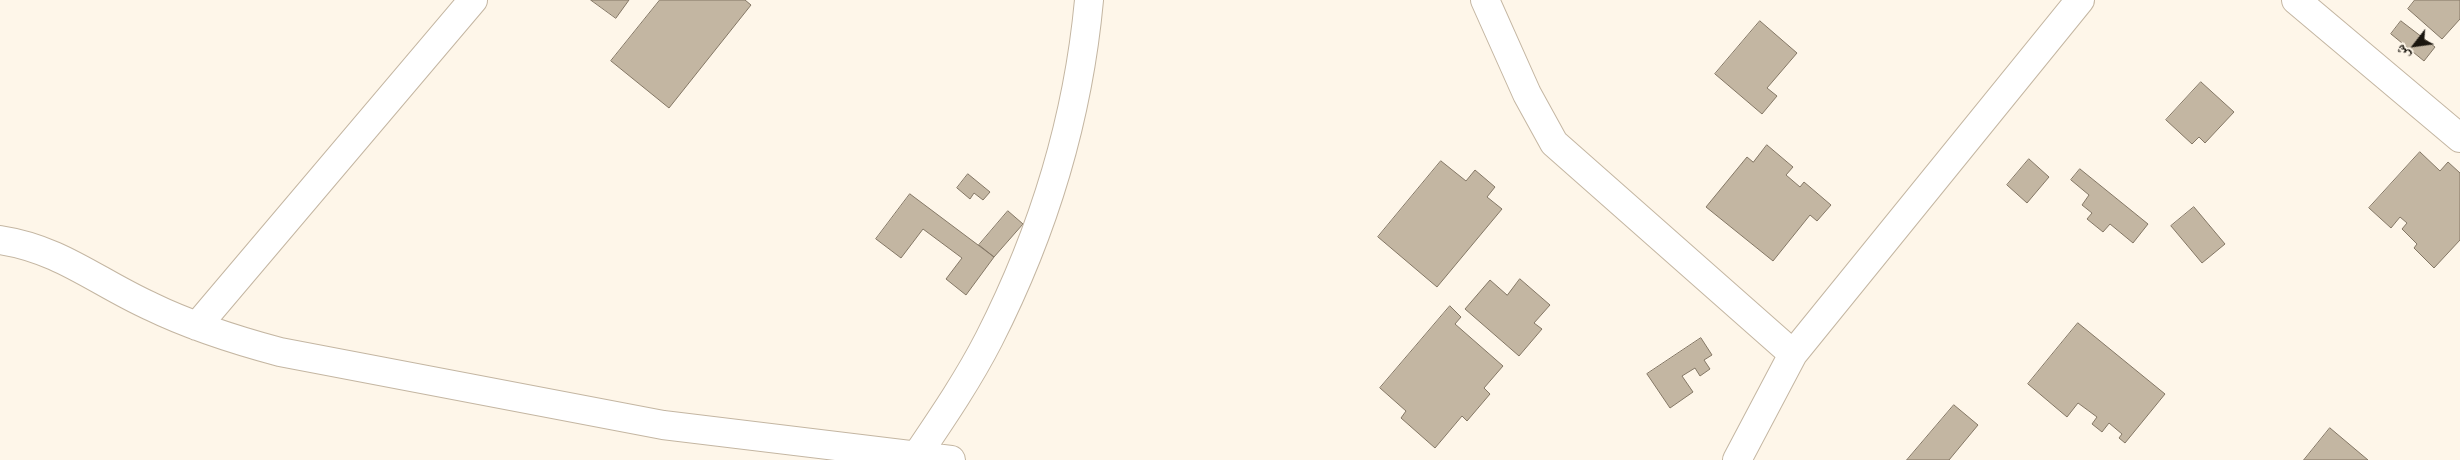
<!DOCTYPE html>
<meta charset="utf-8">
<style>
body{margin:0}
#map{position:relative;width:2460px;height:460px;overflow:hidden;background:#fef6e9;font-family:Manrope,"Noto Naskh Arabic",sans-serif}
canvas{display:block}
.north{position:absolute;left:2390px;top:20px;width:50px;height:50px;-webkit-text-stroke:4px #fef6e9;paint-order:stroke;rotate:240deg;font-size:14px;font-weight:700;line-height:20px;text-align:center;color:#1b160f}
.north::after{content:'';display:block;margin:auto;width:18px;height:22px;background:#1b160f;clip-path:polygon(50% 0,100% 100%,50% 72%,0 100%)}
</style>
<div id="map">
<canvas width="2460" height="460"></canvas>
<div class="north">ش</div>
</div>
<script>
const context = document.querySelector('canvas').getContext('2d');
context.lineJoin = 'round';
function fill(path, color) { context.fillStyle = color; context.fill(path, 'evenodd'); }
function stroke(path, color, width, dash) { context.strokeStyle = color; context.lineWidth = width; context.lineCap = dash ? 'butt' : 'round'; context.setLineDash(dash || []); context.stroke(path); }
const building = new Path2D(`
 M591 0H629L616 18Z
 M660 0H745L751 5 669 108 611 61Z
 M2415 0H2460V19L2442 39 2408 9Z
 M1760 21 1797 53 1767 88 1777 96 1762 114 1715 74Z
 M2401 21 2435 47 2424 61 2391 34Z
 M2201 82 2234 112 2205 143 2199 137 2192 144 2166 120Z
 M1767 145 1793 167 1786 175 1800 187 1804 182 1831 205 1817 221 1810 215 1773 261 1706 207 1747 157 1753 162Z
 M2420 152 2440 171 2448 162 2460 173V240L2434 268 2414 248 2417 244 2402 229 2407 223 2400 217 2391 228 2369 208Z
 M2029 159 2049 177 2027 203 2007 185Z
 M1441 161 1466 181 1475 170 1495 187 1487 197 1502 209 1437 287 1378 237Z
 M2080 169 2148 224 2133 243 2110 224 2103 232 2087 219 2092 213 2082 205 2089 195 2071 180Z
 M968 174 990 192 983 200 974 193 970 199 957 188Z
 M910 194 994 257 966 295 946 279 962 258 923 229 901 258 876 239Z
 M2194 207 2225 244 2202 263 2171 226Z
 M1008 211 1023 224 994 257 979 245Z
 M1520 279 1550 305 1534 323 1542 329 1519 356 1465 309 1490 280 1507 295Z
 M1450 306 1461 317 1455 324 1503 366 1484 388 1490 394 1467 421 1462 416 1435 448 1401 418 1406 411 1380 388Z
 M2078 323 2165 394 2125 443 2119 438 2122 434 2109 423 2102 432 2092 424 2097 417 2078 403 2067 417 2028 384Z
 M1701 338 1712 355 1704 360 1710 369 1700 376 1695 368 1682 376 1693 392 1670 408 1647 374Z
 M1954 405 1978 425 1949 460H1907Z
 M2330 428 2368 460H2304Z`);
const minor = new Path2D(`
 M1485 0 1527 94 1554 143 1793 354
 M2296 0 2460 138
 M0 240C60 249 97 282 150 306 191 326 235 340 280 352L663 425 951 460
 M197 326 473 0
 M917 455C942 418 968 380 989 339 1043 233 1078 119 1089 0
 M1737 460 1793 354 2080 0`);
fill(building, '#c3b6a2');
stroke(building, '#847765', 1);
stroke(minor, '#c4b6a2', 30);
stroke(minor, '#fff', 28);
</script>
